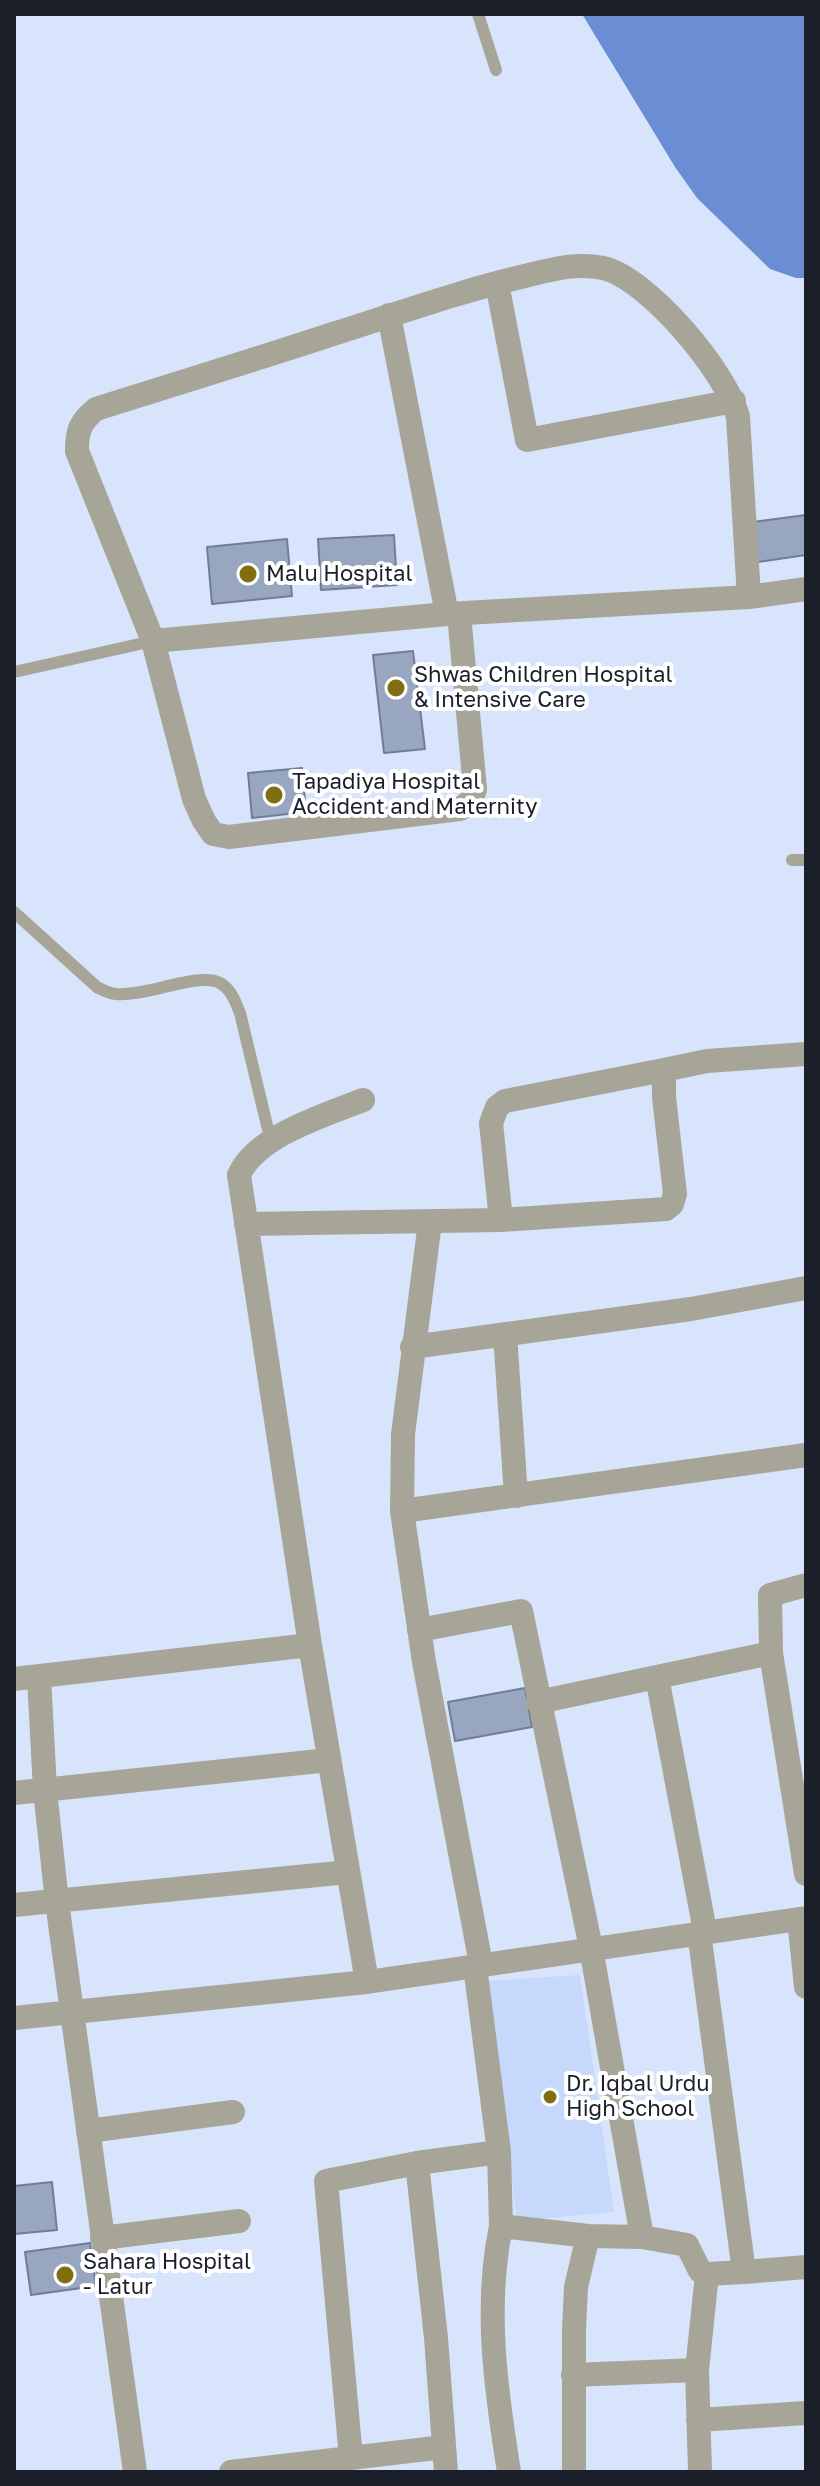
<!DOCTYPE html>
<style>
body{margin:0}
#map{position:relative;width:820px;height:2486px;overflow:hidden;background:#d8e4fb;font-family:"Golos Text",sans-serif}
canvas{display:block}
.frame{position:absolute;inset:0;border:16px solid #1a1f29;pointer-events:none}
</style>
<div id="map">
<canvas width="820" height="2486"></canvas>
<div class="frame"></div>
</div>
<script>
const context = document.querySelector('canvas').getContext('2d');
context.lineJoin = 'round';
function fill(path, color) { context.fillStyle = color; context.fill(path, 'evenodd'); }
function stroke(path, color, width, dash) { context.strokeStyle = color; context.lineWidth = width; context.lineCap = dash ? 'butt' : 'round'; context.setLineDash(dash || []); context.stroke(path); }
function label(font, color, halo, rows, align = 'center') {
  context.font = font + ' "Golos Text",sans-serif'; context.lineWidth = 8; context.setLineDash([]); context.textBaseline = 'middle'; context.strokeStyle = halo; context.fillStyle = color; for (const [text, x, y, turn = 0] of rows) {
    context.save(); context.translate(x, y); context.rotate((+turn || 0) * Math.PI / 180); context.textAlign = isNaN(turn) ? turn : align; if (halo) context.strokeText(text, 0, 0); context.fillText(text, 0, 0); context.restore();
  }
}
const built = new Path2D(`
 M580 1975 614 2212 517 2221 487 1981Z`);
const water = new Path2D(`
 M582 14H806V278H796L770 269 697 198 675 167Z`);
const building = new Path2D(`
 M806 515V555L751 563 745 523Z
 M394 535 397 585 321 590 318 539Z
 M287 539 292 596 212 604 207 547Z
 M413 651 425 749 384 753 373 655Z
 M302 768 306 812 252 818 248 773Z
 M525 1688 532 1727 455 1741 448 1702Z
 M52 2182 57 2230 14 2234V2186Z
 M90 2243 96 2286 31 2295 25 2252Z`);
const service = new Path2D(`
 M478 14 496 70
 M14 672 153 641
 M792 860H806
 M14 912 98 988C104 990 110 994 116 994 144 997 196 973 218 982 231 988 235 1001 240 1013L271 1142`);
const minor = new Path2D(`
 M497 283 527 440 734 401
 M389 315 447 614
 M749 597 738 417C727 373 648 278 603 268 577 262 550 270 525 276 460 291 397 314 333 334 254 360 175 384 96 409 80 422 77 431 77 451L153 641 447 614 749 597 806 589
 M153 641 194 799 204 821 213 834 229 837 460 809 471 801 475 789 459 614
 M501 1220 491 1123 497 1107 505 1101 664 1070
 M430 1222 403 1434 402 1511 424 1662 481 1964
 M246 1224 501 1220 666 1209 672 1204 675 1194 664 1097V1070L707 1061 806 1054
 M505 1334 516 1496
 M412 1347 691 1309 806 1288
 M402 1511 806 1455
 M419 1630 521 1611 591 1948 642 2237 687 2245 700 2271 707 2274 744 2272
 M310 1645 239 1175C256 1136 325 1115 363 1100
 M771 1653 806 1874
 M39 1677 45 1790 57 1902 135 2472
 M657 1677 705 1931
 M14 1679 310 1645 367 1982 14 2018
 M538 1702 771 1653 770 1595 806 1585
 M14 1793 329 1760
 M14 1905 348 1872
 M799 1919 806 1987
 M699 1932 744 2272 806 2267
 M475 1966 499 2152 501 2226 588 2236 642 2237
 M367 1982 806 1918
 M88 2131 233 2112
 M417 2163 499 2152
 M501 2226C484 2308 496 2390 509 2472
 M102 2238 239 2221
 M697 2370 700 2472
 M573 2375 697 2370 707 2274
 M698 2420 806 2413
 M351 2458 326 2181 417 2163 436 2338 446 2472
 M231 2472 444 2447
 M574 2472V2330L576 2287 588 2236`);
const markers = [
 [248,574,10,"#7f6f0e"],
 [396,688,10,"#7f6f0e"],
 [274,795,10,"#7f6f0e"],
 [550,2097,8,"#7f6f0e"],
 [65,2275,10,"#7f6f0e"]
];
const poiNames = [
 ["Malu Hospital",266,574],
 ["Shwas Children Hospital",414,675],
 ["& Intensive Care",414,700],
 ["Tapadiya Hospital",292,782],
 ["Accident and Maternity",292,807],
 ["Dr. Iqbal Urdu",566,2084],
 ["High School",566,2109],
 ["Sahara Hospital",83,2262],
 ["- Latur",83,2287]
];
fill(built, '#c6d8fb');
fill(water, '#6a8dd3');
fill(building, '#98a6c0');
stroke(building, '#707d96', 2);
stroke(service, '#a7a597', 12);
stroke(minor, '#a7a597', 24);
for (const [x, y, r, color] of markers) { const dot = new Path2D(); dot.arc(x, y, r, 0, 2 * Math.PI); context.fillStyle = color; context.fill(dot); stroke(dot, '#fff', 3); }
label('22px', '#1a1f29', '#fff', poiNames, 'left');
</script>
